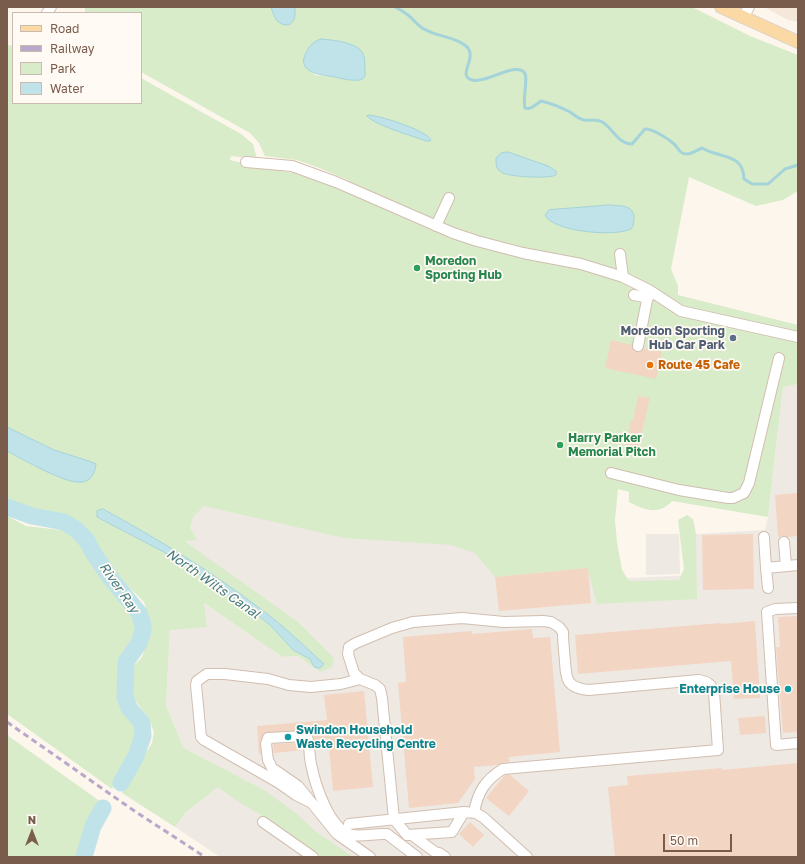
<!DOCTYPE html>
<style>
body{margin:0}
#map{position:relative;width:805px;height:864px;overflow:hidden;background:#fdf6ec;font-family:"Golos Text",sans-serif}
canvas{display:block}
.frame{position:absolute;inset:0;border:8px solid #7a5c4d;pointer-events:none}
.legend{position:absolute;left:12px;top:12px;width:130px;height:92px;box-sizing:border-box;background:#fffaf3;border:1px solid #cabbb1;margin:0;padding:5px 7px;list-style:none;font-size:12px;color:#7a5c4d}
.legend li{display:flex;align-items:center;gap:8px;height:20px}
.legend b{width:20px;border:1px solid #cabbb1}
.north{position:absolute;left:12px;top:812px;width:40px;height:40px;-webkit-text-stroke:3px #fffaf3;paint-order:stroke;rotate:0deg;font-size:11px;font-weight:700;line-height:16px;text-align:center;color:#7a5c4d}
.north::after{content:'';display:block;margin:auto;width:14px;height:18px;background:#7a5c4d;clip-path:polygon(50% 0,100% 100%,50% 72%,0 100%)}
.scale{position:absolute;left:663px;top:834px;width:69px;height:18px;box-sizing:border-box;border:2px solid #7a5c4d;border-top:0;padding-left:5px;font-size:12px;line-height:14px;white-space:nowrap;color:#7a5c4d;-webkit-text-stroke:3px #fffaf3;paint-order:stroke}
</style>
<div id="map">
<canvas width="805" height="864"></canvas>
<div class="frame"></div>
<ul class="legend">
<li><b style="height:5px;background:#fbd9a5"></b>Road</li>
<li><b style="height:5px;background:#b9a8c9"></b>Railway</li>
<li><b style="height:11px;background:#d8ecc9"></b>Park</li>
<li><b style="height:11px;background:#bfe3e8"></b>Water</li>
</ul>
<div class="north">N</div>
<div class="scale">50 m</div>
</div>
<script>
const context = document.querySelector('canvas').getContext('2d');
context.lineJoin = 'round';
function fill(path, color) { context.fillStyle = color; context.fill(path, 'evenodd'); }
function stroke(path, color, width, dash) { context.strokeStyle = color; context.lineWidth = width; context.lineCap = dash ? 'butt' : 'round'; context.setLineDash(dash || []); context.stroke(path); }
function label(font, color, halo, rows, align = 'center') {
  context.font = font + ' "Golos Text",sans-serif'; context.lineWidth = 3.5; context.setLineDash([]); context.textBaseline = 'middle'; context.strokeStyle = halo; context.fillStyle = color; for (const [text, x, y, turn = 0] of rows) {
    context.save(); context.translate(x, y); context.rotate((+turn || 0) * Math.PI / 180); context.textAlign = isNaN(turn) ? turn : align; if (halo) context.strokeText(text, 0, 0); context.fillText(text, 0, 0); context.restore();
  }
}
const residential = new Path2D(`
 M764 7H798V22L788 20Z`);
const industrial = new Path2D(`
 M798 384V857H220L175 827 185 813 233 774 184 748 166 706 170 630 204 603 282 657 298 656 320 672 297 621 177 537 196 499 603 542 605 579 696 575V534L765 530 768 517 783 387Z
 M646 534H679L680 574 646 575Z`);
const green = new Path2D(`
 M85 7H271C274 16 277 25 288 25L295 14V7H692L750 36 798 55V191L783 200 756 206 689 177 671 269 678 286V295L798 325V384L783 387 768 517 672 501C659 516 644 510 629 502V492L618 489 615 520 617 542 622 570 629 581 679 580 684 569 678 520 687 515 693 519 696 534 697 599 597 604 587 568 495 577 475 553 451 545 344 538 204 506 193 517 190 528 197 540 184 541 297 621 334 658 332 667 320 672 298 656 282 657 204 603 207 627 170 630 166 706 184 748 264 790 297 814 315 831 353 857H323L273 822 237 801 218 787 185 813 175 827 122 793 152 743 154 732 149 719 133 698 130 678 132 668 142 657 148 637 149 619 144 602 110 568 91 536 70 524 26 514 7 505V451L36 467 69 455 54 450 7 427V45L13 46V103H141V78L241 134 253 144 257 159 231 156 230 160 267 169 302 174 394 212 354 187 348 180 322 169 297 160 265 156 259 143 250 133 141 72V13H85ZM333 40 354 46 360 80 315 75 303 64 304 55ZM103 509C158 539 212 572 262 610 284 626 304 646 324 665L314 667 310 659 293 650 271 626 259 616 179 560 97 517Z
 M7 516 26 526 70 531 83 542 99 574 132 610 137 623 136 637 118 672 119 691 136 728 134 743 119 778 112 789 7 714Z
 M7 735 101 802 80 857H7Z`);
const water = new Path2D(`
 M271 7H295C295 14 296 22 288 25 276 25 274 16 271 7Z
 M321 39C332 40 362 42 364 57 365 63 365 70 365 76 363 79 363 79 360 80 352 81 343 79 335 77 320 75 294 72 307 51 310 45 314 41 321 39Z
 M369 115C381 116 426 130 431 140L430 141H426C413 136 374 125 367 116Z
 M508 152 548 166 556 171V175C550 179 507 177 501 172 496 169 496 164 496 158L501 153Z
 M609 205C618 206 632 204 634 216 634 221 634 225 631 229 615 237 553 232 545 215L549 210Z
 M7 427 54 450 89 461 96 464C95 473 91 481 82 482 67 485 22 459 7 451Z
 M103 509C158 539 212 572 262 610 284 626 304 646 324 664L320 668 314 667 310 659 293 650 271 626 259 616 179 560 97 517V511Z`);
const stream = new Path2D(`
 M395 7C399 9 404 12 408 15 414 20 418 26 424 29 437 37 454 36 466 46 479 57 456 76 472 80 486 84 514 62 524 72 529 77 522 99 525 108 531 110 535 105 541 101 550 103 562 108 570 112 574 115 579 119 584 120 591 121 599 118 605 124 614 131 619 144 632 144L645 129C651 128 667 138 673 143 678 147 679 154 687 154 692 154 697 150 702 148 706 150 709 152 714 153 730 158 743 158 744 179L752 184H768L785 169 798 165`);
const river = new Path2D(`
 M7 507 32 516 64 522 77 530 87 541 94 554 109 576 139 613 143 625V631L139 643 126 662 125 697 129 708 142 723 143 736 136 756 121 783
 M84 857 93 826 103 808`);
const building = new Path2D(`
 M611 340 632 345V348L636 352H640L644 348 662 352 656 379 605 368Z
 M638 396 650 398 638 448 626 446 631 420 633 421Z
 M798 493V536L787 537 784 536 778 537 775 495Z
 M753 534 754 589 703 590 702 535Z
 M588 568 591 603 499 611 495 577Z
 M798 616V732L783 733 776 647H780L778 617Z
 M755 621 760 698 734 699 731 661 578 674 575 635 721 623V624Z
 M532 629 533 638 550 637 560 752 509 757V762L502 763 498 765 474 767 475 779 458 803 409 808 398 683 406 682 403 637 472 631V634Z
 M364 691 373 787 333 791 329 748 316 749 313 735 308 730 264 733 260 742 261 754H259L257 726 327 720 324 695Z
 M765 716 766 733 740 735 738 718Z
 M302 743 303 750 274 753 273 744Z
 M798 763V857H615L608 787 628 785 627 776 722 768V770Z
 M505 775H510L529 791 509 816 486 798Z
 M470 822 484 835 473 847 459 834Z`);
const minor = new Path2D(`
 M47 13 51 7
 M743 18 749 7
 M246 162 292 166 336 182 453 233 477 241 523 253 581 264 607 272 623 277 649 290 681 311 798 337
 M436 226 449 198
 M620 254 623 277
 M634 295 648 298
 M638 346 649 290
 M611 473 679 490 728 498H733L744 493 749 483 779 358
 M764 537 766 568 798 565
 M784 542 786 566
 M766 568 768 588
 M798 608 775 609 767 612 776 745 798 743
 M310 802 296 795 279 783 204 740 201 737 196 685 197 681 207 674H225L268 679 289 685 311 687 341 684 360 679
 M464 812 452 832 407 835 394 819 382 698 380 689 375 685 360 679 354 673 348 654 349 647 356 643 392 628 413 622 462 618 504 622 543 621 551 622 559 627 563 632C563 642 564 651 565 661 566 680 567 688 589 690L699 680C708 682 711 684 714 692L718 750 503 769C485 780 478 792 474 812
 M263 822 313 857
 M349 824 464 812 476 813 484 818 527 857
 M412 835 435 852 439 853 445 857
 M370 857 337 834 298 786 272 768 268 760 266 744 268 738 305 736 307 737C310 744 309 756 311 764 315 784 329 830 352 835 361 837 373 834 383 834H387L417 857`);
const major = new Path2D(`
 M721 7 798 42`);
const rail = new Path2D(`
 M7 722 133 810 205 857`);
const markers = [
 [417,268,4,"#2e9e5b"],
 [733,338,4,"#5c6f8a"],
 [650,365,4,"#e8710a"],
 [560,445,4,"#2e9e5b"],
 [788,689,4,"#0f9aa8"],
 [288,737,4,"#0f9aa8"]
];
const leisureNames = [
 ["Moredon",425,261],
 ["Sporting Hub",425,275],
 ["Harry Parker",568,438],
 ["Memorial Pitch",568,452]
];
const serviceNames = [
 ["Moredon Sporting",725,331],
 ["Hub Car Park",725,345]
];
const foodNames = [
 ["Route 45 Cafe",658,365]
];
const cultureNames = [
 ["Enterprise House",780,689],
 ["Swindon Household",296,730,"left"],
 ["Waste Recycling Centre",296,744,"left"]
];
const waterNames = [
 ["North Wilts Canal",213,584,35],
 ["River Ray",119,588,55]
];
fill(residential, '#f5e8da');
fill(industrial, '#efe9e4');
fill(green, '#d8ecc9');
fill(water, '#bfe3e8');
stroke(water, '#a5d3da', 1);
stroke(stream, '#a5d3da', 3);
stroke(river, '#bfe3e8', 17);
fill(building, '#f3d5c3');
stroke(minor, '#d1beb0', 12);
stroke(major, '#dad1cd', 14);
stroke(minor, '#fff', 10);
stroke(major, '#fbd9a5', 12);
stroke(rail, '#b9a8c9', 3, [6, 4]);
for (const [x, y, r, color] of markers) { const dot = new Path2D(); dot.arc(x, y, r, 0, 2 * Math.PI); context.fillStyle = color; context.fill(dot); stroke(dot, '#fffaf3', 1.5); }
label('bold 12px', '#27864d', '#fffaf3', leisureNames, 'left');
label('bold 12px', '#4e5e75', '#fffaf3', serviceNames, 'right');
label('bold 12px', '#c56008', '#fffaf3', foodNames, 'left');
label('bold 12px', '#0d838f', '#fffaf3', cultureNames, 'right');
label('italic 13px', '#437c86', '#fffaf3', waterNames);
</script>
